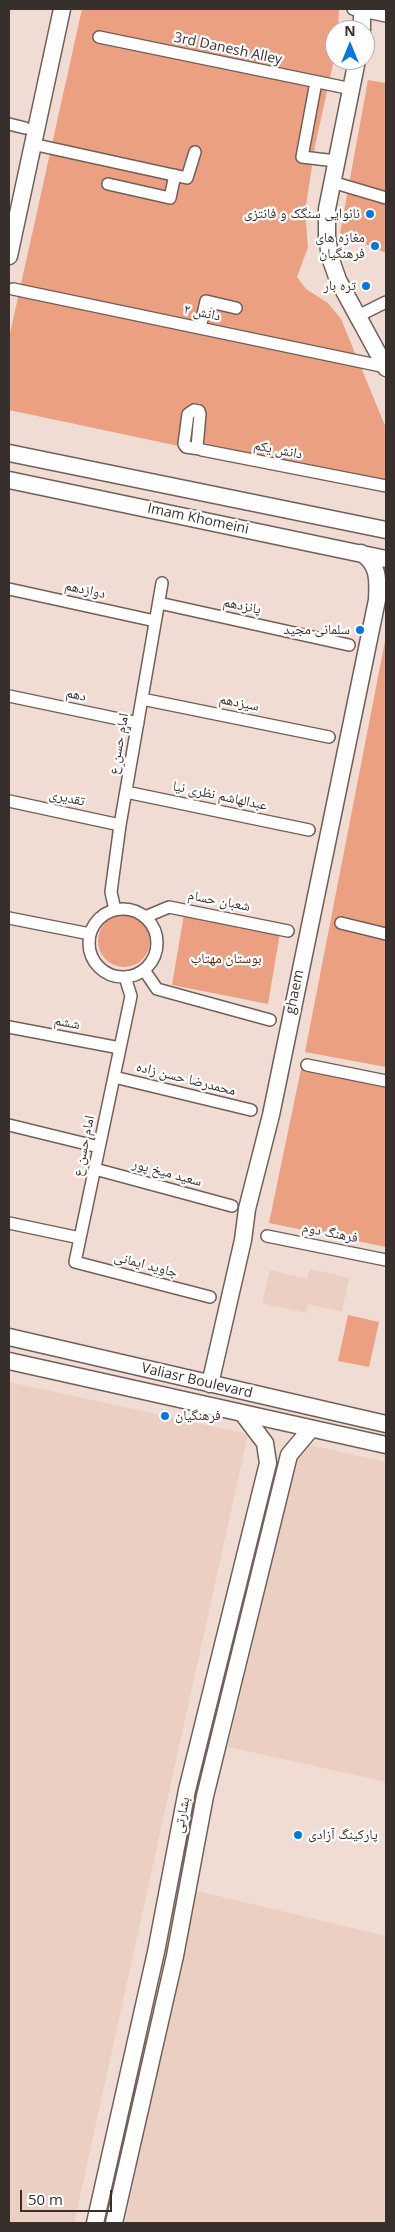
<!DOCTYPE html>
<meta charset="utf-8">
<style>
body{margin:0}
#map{position:relative;width:395px;height:2232px;overflow:hidden;background:#f1dcd4;font-family:"Open Sans",sans-serif}
canvas{display:block}
.frame{position:absolute;inset:0;border:10px solid #372f2c;pointer-events:none}
.north{position:absolute;left:325px;top:20px;width:50px;height:50px;box-sizing:border-box;background:#fff;border:1px solid #afacab;border-radius:50%;rotate:0deg;font-size:14px;font-weight:700;line-height:20px;text-align:center;color:#372f2c}
.north::after{content:'';display:block;margin:auto;width:18px;height:22px;background:#0079df;clip-path:polygon(50% 0,100% 100%,50% 72%,0 100%)}
.scale{position:absolute;left:20px;top:2190px;width:92px;height:22px;box-sizing:border-box;border:2px solid #372f2c;border-top:0;padding-left:6px;font-size:15px;line-height:18px;white-space:nowrap;color:#372f2c;-webkit-text-stroke:4px #fff;paint-order:stroke}
</style>
<div id="map">
<canvas width="395" height="2232"></canvas>
<div class="frame"></div>
<div class="north">N</div>
<div class="scale">50 m</div>
</div>
<script>
const context = document.querySelector('canvas').getContext('2d');
context.lineJoin = 'round';
function fill(path, color) { context.fillStyle = color; context.fill(path, 'evenodd'); }
function stroke(path, color, width, dash) { context.strokeStyle = color; context.lineWidth = width; context.lineCap = dash ? 'butt' : 'round'; context.setLineDash(dash || []); context.stroke(path); }
function label(font, color, halo, rows, align = 'center') {
  context.font = font + ' "Open Sans","Noto Naskh Arabic",sans-serif'; context.lineWidth = 4.5; context.setLineDash([]); context.textBaseline = 'middle'; context.strokeStyle = halo; context.fillStyle = color; for (const [text, x, y, turn = 0] of rows) {
    context.save(); context.translate(x, y); context.rotate((+turn || 0) * Math.PI / 180); context.textAlign = isNaN(turn) ? turn : align; if (halo) context.strokeText(text, 0, 0); context.fillText(text, 0, 0); context.restore();
  }
}
const built = new Path2D(`
 M310 1269 349 1278 342 1312 308 1304 306 1313 262 1303 270 1270 307 1279Z
 M9 1382 248 1434 74 2223H9Z
 M310 1445 386 1462V1782L228 1747 298 1453Z
 M193 1890 386 1936V2223H125Z`);
const green = new Path2D(`
 M82 9H339L338 30H335V55L315 146 305 212 308 247 297 277 306 289 328 303 341 319 386 428V490L9 410V338Z
 M368 80 386 83V253L340 233Z
 M386 636V1067L305 1052Z
 M184 914 280 933 268 1004 172 985Z
 M98 941a26 26 0 1 1 52 0a26 26 0 1 1-52 0Z
 M301 1069 386 1087V1247L269 1223Z
 M348 1315 379 1322 369 1367 338 1361Z`);
const street = new Path2D(`
 M353 9 386 16
 M99 37 352 89
 M316 82 302 157 336 161
 M9 124 25 128
 M32 144 187 178 195 152
 M332 182 386 198
 M108 184 170 198 175 175
 M13 289 386 367
 M358 316 386 302
 M200 328 206 301 236 308
 M200 449 186 447 184 444 188 414 194 410 199 411 200 414 197 447 202 450 386 486
 M9 589 155 621
 M159 603 349 645
 M9 696 138 723
 M142 699 329 737
 M126 792 309 830
 M9 801 120 825
 M89 943a34 34 0 1 1 68 0a34 34 0 1 1-68 0Z
 M115 910 111 892 120 825 162 583
 M145 917 169 907 288 931
 M9 918 90 934
 M341 923 386 934
 M144 970 157 989 270 1020
 M125 977 131 996 75 1262 210 1297
 M9 1027 120 1048
 M307 1065 386 1081
 M114 1077 251 1110
 M9 1125 99 1147
 M95 1169 232 1206
 M9 1223 80 1238
 M267 1236 386 1260`);
const secondary = new Path2D(`
 M362 9V30
 M357 60 327 209V236L330 257 338 280 386 368
 M9 256 62 9
 M9 453 386 530
 M9 480 386 559
 M9 1337 386 1424
 M9 1361 386 1445
 M210 1384 243 1240 247 1209 271 1115 377 600C378 580 379 564 361 553
 M95 2223 156 1952 187 1790 268 1463 265 1443 243 1414
 M114 2223 175 1956 205 1796 289 1455 310 1430`);
const markers = [
 [370,214,5,"#0079df"],
 [375,246,5,"#0079df"],
 [366,286,5,"#0079df"],
 [360,630,5,"#0079df"],
 [165,1416,5,"#0079df"],
 [298,1835,5,"#0079df"]
];
const streetNames = [
 ["3rd Danesh Alley",228,49,12],
 ["دانش ۲",202,313,12],
 ["دانش یکم",278,450,11],
 ["Imam Khomeini",198,519,12],
 ["دوازدهم",85,590,12],
 ["پانزدهم",242,606,12],
 ["دهم",76,695,12],
 ["سیزدهم",239,703,11],
 ["امام حسن ع",119,744,-80],
 ["عبدالهاشم نظری نیا",220,796,12],
 ["تقدیری",67,798,12],
 ["شعبان حسام",219,901,11],
 ["ghaem",295,992,-78],
 ["ششم",67,1023,11],
 ["محمدرضا حسن زاده",186,1079,14],
 ["امام حسن ع",84,1146,-78],
 ["سعید میخ پور",167,1173,15],
 ["فرهنگ دوم",330,1233,11],
 ["جاوید ایمانی",146,1265,15],
 ["Valiasr Boulevard",197,1381,13],
 ["بشارتی",182,1815,-79]
];
const poiNames = [
 ["نانوایی سنگک و فانتزی",360,214],
 ["مغازه های",365,238],
 ["فرهنگیان",365,254],
 ["تره بار",356,286],
 ["سلمانی مجید",350,630],
 ["فرهنگیان",175,1416,"left"],
 ["پارکینگ آزادی",308,1835,"left"]
];
const parkNames = [
 ["بوستان مهتاب",226,959]
];
fill(built, '#ebcfc3');
fill(green, '#eba082');
stroke(street, '#715f58', 14);
stroke(secondary, '#715f58', 19);
stroke(street, '#fff', 11);
stroke(secondary, '#fff', 16);
for (const [x, y, r, color] of markers) { const dot = new Path2D(); dot.arc(x, y, r, 0, 2 * Math.PI); context.fillStyle = color; context.fill(dot); stroke(dot, '#fff', 2); }
label('14px', '#372f2c', '#fff', streetNames);
label('14px', '#372f2c', '#fff', poiNames, 'right');
label('14px', '#55220b', '#fff', parkNames);
</script>
